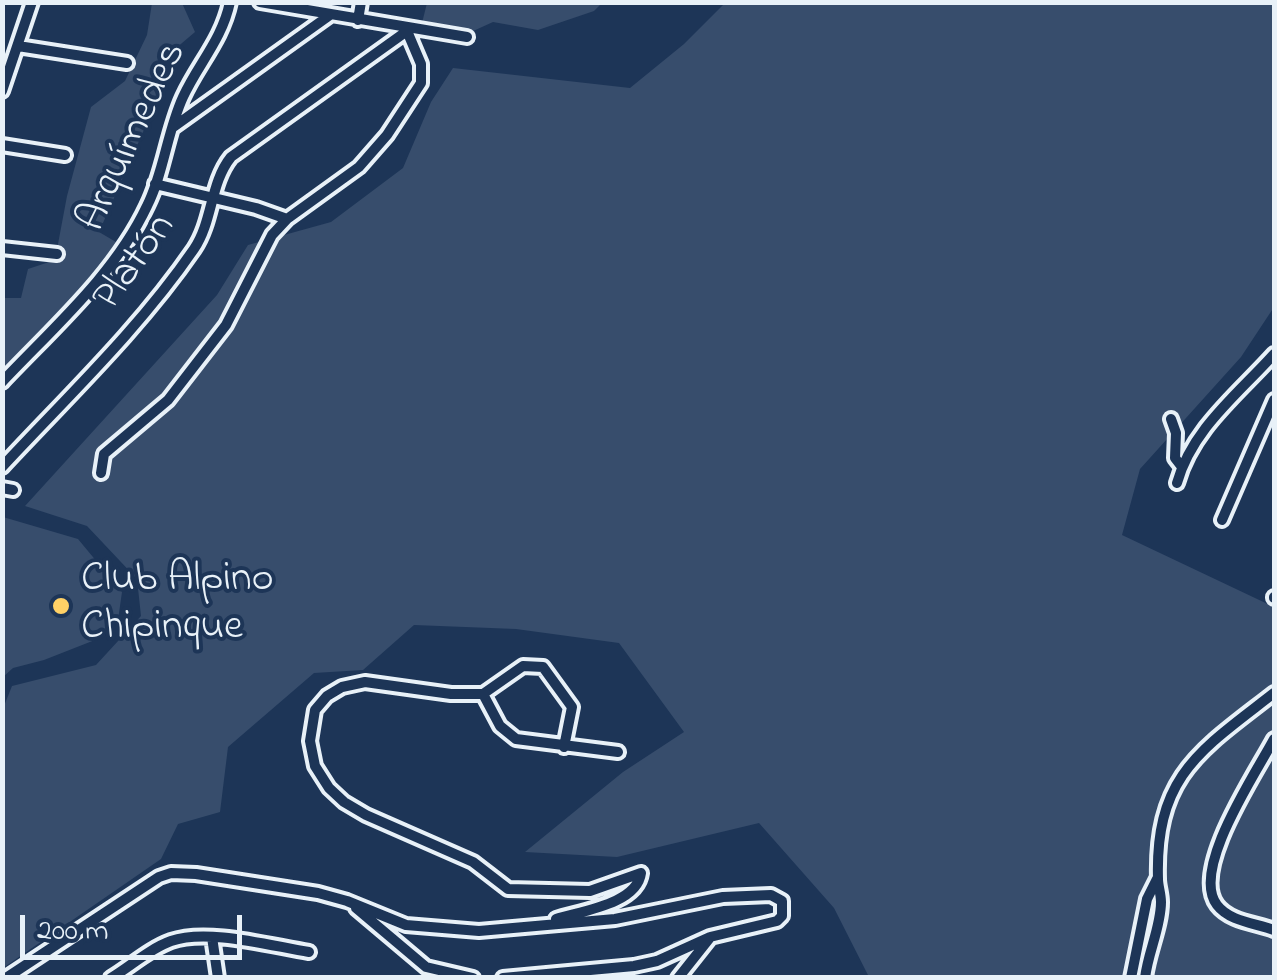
<!DOCTYPE html>
<meta charset="utf-8">
<style>
body{margin:0}
#map{position:relative;width:1277px;height:980px;overflow:hidden;background:#1d3557;font-family:"Indie Flower",sans-serif}
canvas{display:block}
.frame{position:absolute;inset:0;border:5px solid #e8f1f8;pointer-events:none}
.scale{position:absolute;left:20px;top:915px;width:222px;height:45px;box-sizing:border-box;border:5px solid #e8f1f8;border-top:0;padding-left:12px;font-size:30px;line-height:35px;white-space:nowrap;color:#e8f1f8;-webkit-text-stroke:8px #1d3557;paint-order:stroke}
</style>
<div id="map">
<canvas width="1277" height="980"></canvas>
<div class="frame"></div>
<div class="scale">200 m</div>
</div>
<script>
const context = document.querySelector('canvas').getContext('2d');
context.lineJoin = 'round';
function fill(path, color) { context.fillStyle = color; context.fill(path, 'evenodd'); }
function stroke(path, color, width, dash) { context.strokeStyle = color; context.lineWidth = width; context.lineCap = dash ? 'butt' : 'round'; context.setLineDash(dash || []); context.stroke(path); }
function label(font, color, halo, rows, align = 'center') {
  context.font = font + ' "Indie Flower",sans-serif'; context.lineWidth = 8; context.setLineDash([]); context.textBaseline = 'middle'; context.strokeStyle = halo; context.fillStyle = color; for (const [text, x, y, turn = 0] of rows) {
    context.save(); context.translate(x, y); context.rotate((+turn || 0) * Math.PI / 180); context.textAlign = isNaN(turn) ? turn : align; if (halo) context.strokeText(text, 0, 0); context.fillText(text, 0, 0); context.restore();
  }
}
const green = new Path2D(`
 M152 3H182L195 32 175 49 154 107 99 232 116 242 104 263 3 374V298H21L28 269 55 260 67 196 91 107 125 81 147 35Z
 M427 3V2L602 3 594 11 538 30 493 22 471 32 422 23Z
 M725 3H1274V307L1241 357 1140 469 1122 535 1274 607V977H869L834 908 759 823 617 857 525 852 623 772 684 732 619 643 516 629 414 625 363 670 314 673 228 747 220 812 178 824 161 859 3 968 2 711 12 686 96 665 141 616 137 579 87 526 25 506 217 295 248 245 331 222 403 168 431 102 453 68 630 88 684 44Z
 M3 517 78 539 122 592 118 620 100 638 44 660 13 668 3 677Z`);
const minor = new Path2D(`
 M260 2 467 37
 M358 20 361 2
 M18 46 127 63
 M2 91 32 2
 M172 128 330 15
 M2 145 65 155
 M155 184 256 208 287 219
 M2 248 57 254
 M2 382C54 327 115 274 147 206 164 172 167 132 183 97 198 64 222 40 230 2
 M1171 419 1176 433 1175 458 1182 467
 M2 467C68 396 139 329 194 249 213 221 210 183 231 157L407 31V28
 M101 473 104 454 168 400 226 325 272 235 287 219 359 167 387 135 421 83V64L407 31
 M1177 483C1192 429 1238 394 1274 354
 M2 488 13 490
 M1222 520 1274 400
 M1274 598V597
 M483 694 523 666 543 667 572 707 564 747
 M1274 739C1256 773 1190 870 1217 905 1230 922 1256 923 1274 930
 M356 908 426 967 473 978
 M556 919C581 911 637 904 641 873L590 891 508 889 473 862 366 815 344 802 329 788 315 766 310 741 315 710 327 696 342 687 365 682 451 694H483L500 726 516 739 618 752
 M212 937 218 978
 M6 978 159 877 171 873 196 874 318 893 347 901 406 925 479 931 615 919 723 897 771 895 782 901V916L777 921 710 937 657 961 634 966 503 978
 M111 978C131 966 149 949 171 941 207 928 271 946 309 952
 M678 978 709 939
 M1131 978 1147 899 1157 879
 M1145 978C1148 952 1161 927 1161 902 1161 894 1158 886 1158 879 1155 775 1201 750 1274 693`);
const markers = [
 [61,606,10,"#ffd166"]
];
const streetNames = [
 ["Arquímedes",135,138,-65],
 ["Platón",137,264,-54]
];
const poiNames = [
 ["Club Alpino",81,582],
 ["Chipinque",81,630]
];
fill(green, '#374d6c');
stroke(minor, '#e8f1f8', 18);
stroke(minor, '#1d3557', 10);
for (const [x, y, r, color] of markers) { const dot = new Path2D(); dot.arc(x, y, r, 0, 2 * Math.PI); context.fillStyle = color; context.fill(dot); stroke(dot, '#1d3557', 4); }
label('42px', '#e8f1f8', '#1d3557', streetNames);
label('42px', '#e8f1f8', '#1d3557', poiNames, 'left');
</script>
